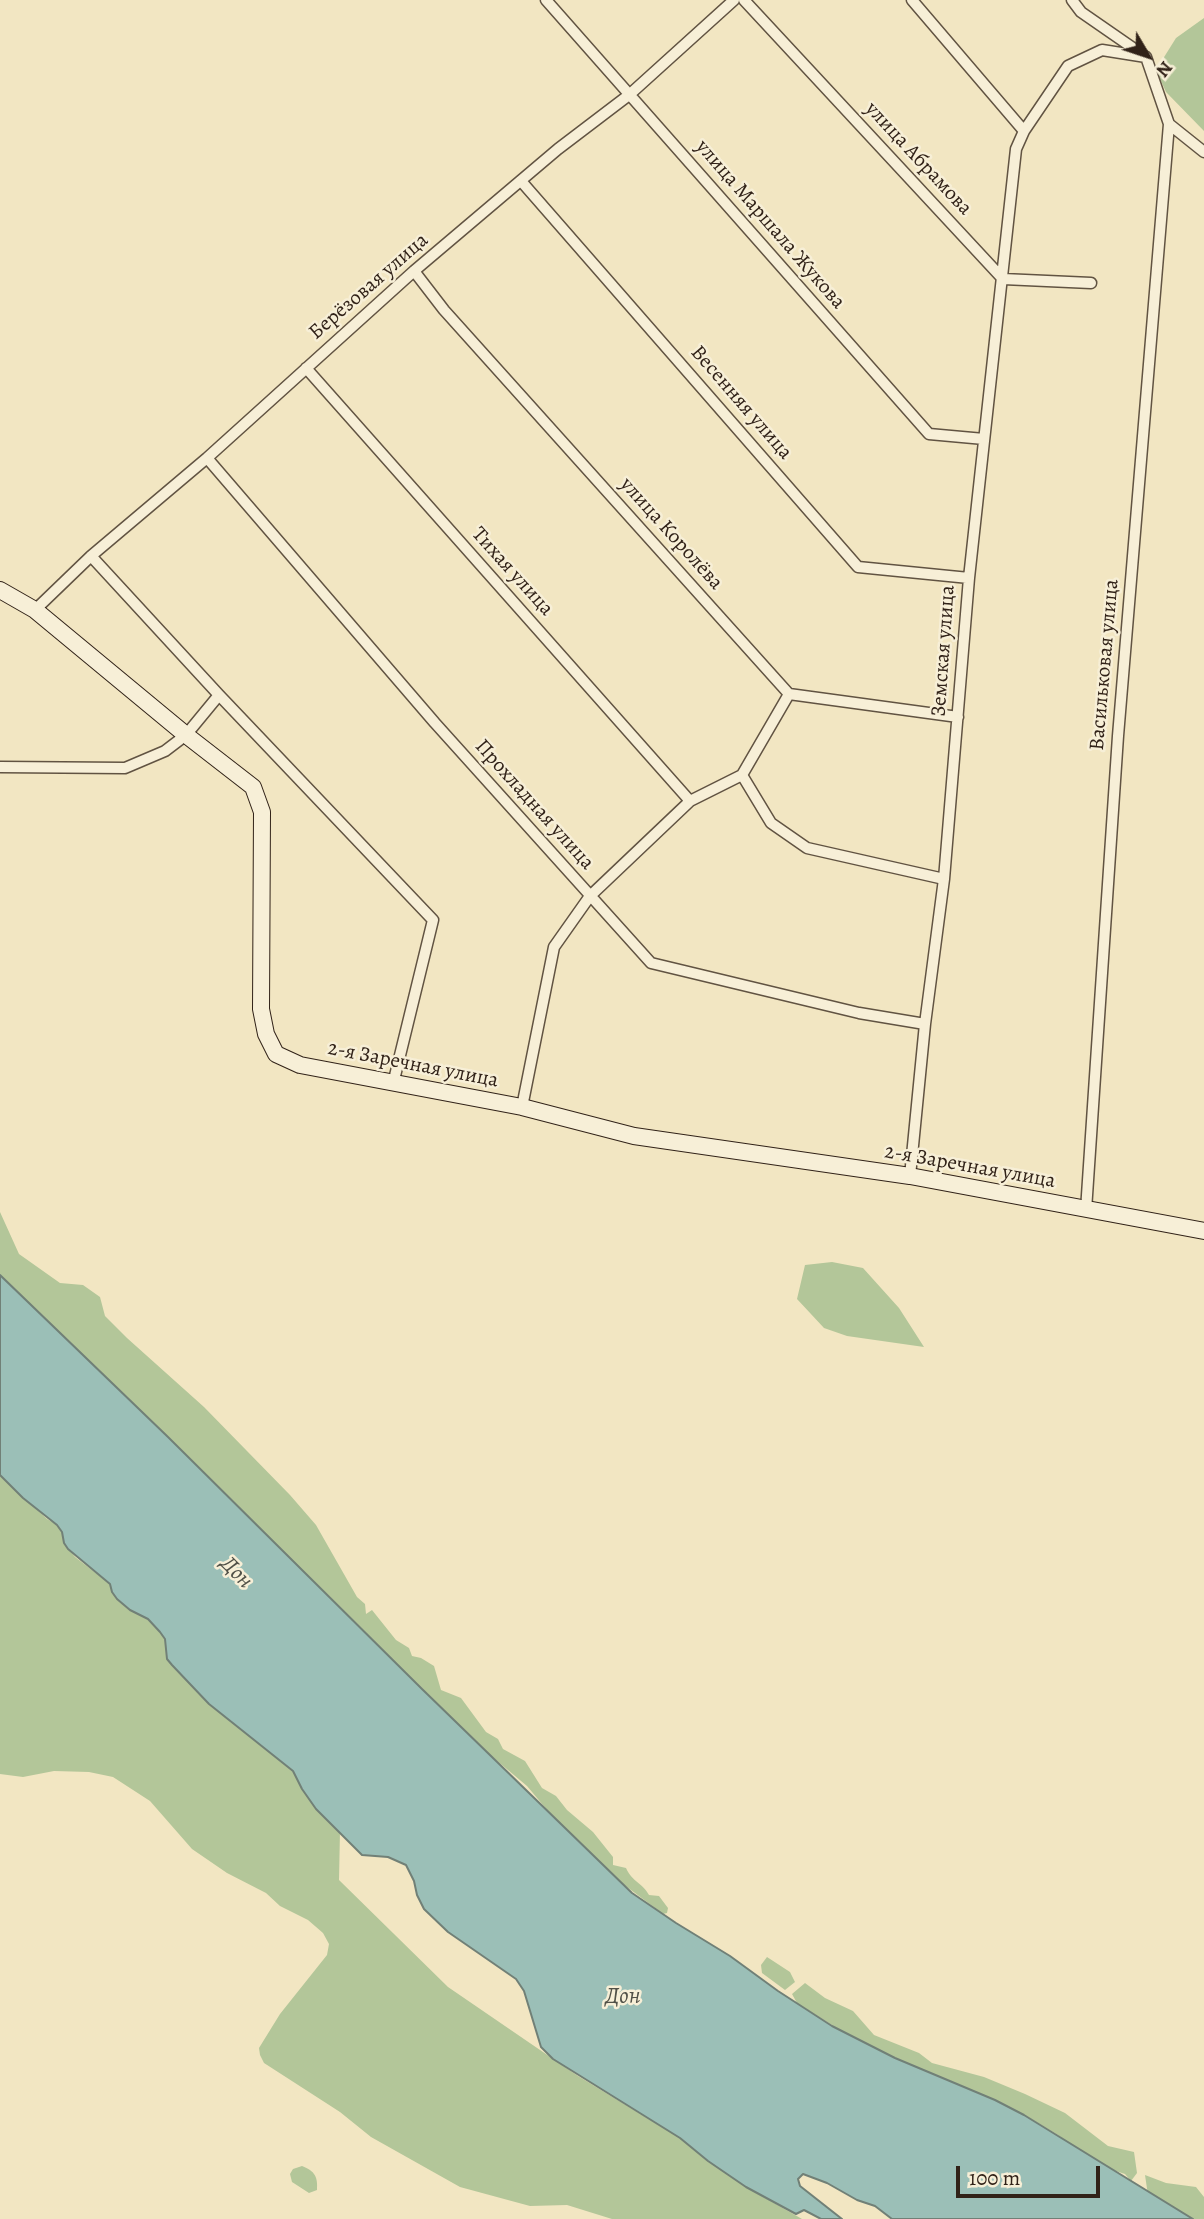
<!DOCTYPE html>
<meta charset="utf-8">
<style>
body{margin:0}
#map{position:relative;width:1204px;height:2219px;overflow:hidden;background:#f2e6c2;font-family:Alegreya,serif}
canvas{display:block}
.north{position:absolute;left:1113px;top:21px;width:70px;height:70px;-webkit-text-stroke:5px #f7efd7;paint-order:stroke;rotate:129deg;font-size:19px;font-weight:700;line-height:28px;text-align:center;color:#312218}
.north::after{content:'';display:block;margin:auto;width:24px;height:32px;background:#312218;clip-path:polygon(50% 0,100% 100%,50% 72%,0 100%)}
.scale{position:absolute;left:956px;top:2166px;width:144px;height:32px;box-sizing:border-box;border:4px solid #312218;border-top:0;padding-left:9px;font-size:21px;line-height:24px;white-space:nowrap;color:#312218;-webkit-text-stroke:5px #f7efd7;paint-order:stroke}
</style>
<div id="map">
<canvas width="1204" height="2219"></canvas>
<div class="north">N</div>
<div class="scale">100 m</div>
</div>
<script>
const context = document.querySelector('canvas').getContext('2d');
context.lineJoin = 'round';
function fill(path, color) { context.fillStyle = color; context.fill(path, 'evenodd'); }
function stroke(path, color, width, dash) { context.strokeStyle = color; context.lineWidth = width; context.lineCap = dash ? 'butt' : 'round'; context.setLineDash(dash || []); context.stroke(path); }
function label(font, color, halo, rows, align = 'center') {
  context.font = font + ' Alegreya,serif'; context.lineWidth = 5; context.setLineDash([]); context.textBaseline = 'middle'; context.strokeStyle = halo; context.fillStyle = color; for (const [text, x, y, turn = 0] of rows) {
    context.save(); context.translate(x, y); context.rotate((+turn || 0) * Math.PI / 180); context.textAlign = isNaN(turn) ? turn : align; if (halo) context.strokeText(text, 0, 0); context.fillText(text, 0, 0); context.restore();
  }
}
const green = new Path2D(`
 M1204 18V131L1166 92 1156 70 1176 38Z
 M0 1212 19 1254 60 1283 83 1285 100 1297 105 1316 127 1338 204 1407 290 1495 316 1525 357 1597 365 1604 366 1614 372 1610 396 1640 409 1648 412 1656 421 1658 434 1666 441 1690 461 1698 486 1732 498 1739 503 1749 525 1761 542 1788 556 1796 567 1810 593 1832 613 1857V1865L626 1868C633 1883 642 1882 649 1895L659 1896 668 1908 667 1913 663 1914 607 1872 548 1811 527 1786 483 1749 168 1437 0 1275Z
 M832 1262 863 1268 899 1308 924 1347 847 1336 824 1328 797 1299 805 1265Z
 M0 1475 47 1519 57 1525 62 1532 64 1543 75 1557 110 1584 112 1592 130 1610 148 1619 160 1632 165 1639 167 1659 172 1665 209 1704 293 1771 302 1789 316 1809 340 1831 339 1880 448 1987 578 2076 680 2138 708 2161 746 2187 802 2219H612L567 2205 530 2206 460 2187 371 2137 340 2112 264 2063 260 2055 259 2048 280 2014 327 1955 329 1944 323 1933 308 1920 280 1906 266 1893 227 1873 192 1849 150 1801 113 1777 89 1772 54 1771 23 1777 0 1774Z
 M767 1957 790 1972 795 1982 785 1990 762 1973 761 1965Z
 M805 1983 825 1998 853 2011 874 2035 919 2053 932 2063 984 2077 1025 2094 1065 2113 1108 2146 1134 2152 1137 2173 1131 2181 1125 2174 1098 2165 1058 2135 1028 2117 986 2099 941 2077 901 2061 843 2032 797 2003 792 1994Z
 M302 2166C315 2171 318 2177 317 2190L309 2193 292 2182 290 2174 293 2169Z
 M1145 2175 1166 2183 1196 2187 1204 2197V2219H1175L1149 2202Z`);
const water = new Path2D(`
 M0 1275 168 1437 422 1689 632 1893 676 1923 730 1956 778 1991 832 2026 895 2058 995 2100 1024 2115 1193 2219H892L875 2206 857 2200 827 2183 803 2174 798 2179 800 2186 842 2219H821L804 2210 796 2214 746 2187 708 2161 680 2138 553 2059 541 2047 524 1991 516 1979 448 1932 424 1909 417 1895 414 1881 406 1865 388 1857 362 1855 316 1809 302 1789 293 1771 209 1704 172 1665 167 1659 165 1639 160 1632 148 1619 130 1610 117 1599 112 1592 110 1584 68 1549 64 1543 62 1532 57 1525 23 1498 0 1475Z`);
const street = new Path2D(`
 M546 0 929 434 984 439
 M744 0 1003 279 1091 283
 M912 0 1024 131
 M1072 0 1081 12 1146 57 1169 124 1204 152
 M521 181 858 567 969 578
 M414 271 444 310 789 694 958 717
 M306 368 690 801
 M207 458 435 723 651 963 859 1013 925 1024
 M91 556 219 695 433 920 393 1084
 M35 610 91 556 207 458 414 271 558 149 629 95 734 0
 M0 767 125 768 165 751 186 735 219 695
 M742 775 771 823 807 848 944 879
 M522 1107 554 947 590 896 690 801 742 775 789 694
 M910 1176 925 1024 944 879 969 578 1016 149 1024 131 1068 66 1102 50 1146 57
 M1086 1210 1118 736 1169 124`);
const secondary = new Path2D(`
 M0 590 35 610 186 735 253 787 262 812 261 1009 266 1034 276 1054 300 1065 522 1107 634 1136 910 1176 1204 1231`);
const streetNames = [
 ["улица Абрамова",918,159,47],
 ["улица Маршала Жукова",770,225,49],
 ["Берёзовая улица",369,287,-41],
 ["Весенняя улица",741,403,49],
 ["улица Королёва",671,534,48],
 ["Тихая улица",512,572,48],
 ["Земская улица",944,651,-86],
 ["Васильковая улица",1105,665,-85],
 ["Прохладная улица",534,805,48],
 ["2-я Заречная улица",413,1065,11],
 ["2-я Заречная улица",970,1167,10]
];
const waterNames = [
 ["Дон",236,1573,45],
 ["Дон",623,1997]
];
fill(green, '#b3c699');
fill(water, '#9bbfb7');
stroke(water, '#718077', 2);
stroke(street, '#615342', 13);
stroke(secondary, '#312218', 18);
stroke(street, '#f7efd7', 10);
stroke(secondary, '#f7efd7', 16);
label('21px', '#312218', '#f7efd7', streetNames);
label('italic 23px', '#515148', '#f7efd7', waterNames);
</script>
